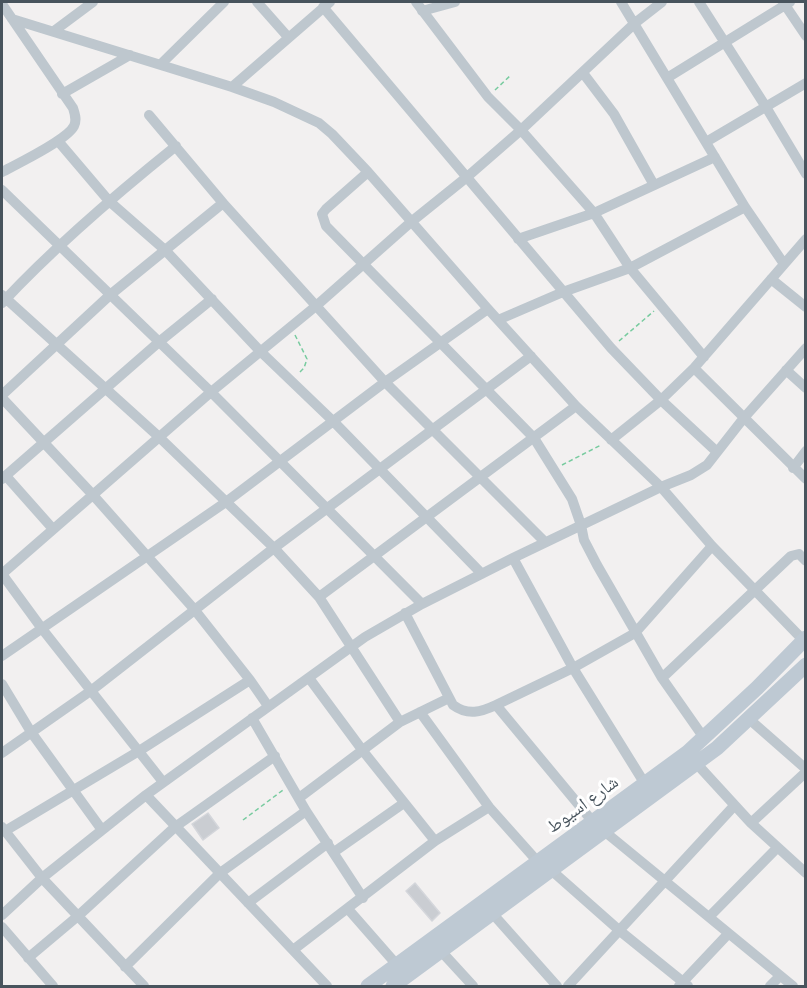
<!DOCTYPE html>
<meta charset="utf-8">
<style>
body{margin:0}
#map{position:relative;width:807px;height:988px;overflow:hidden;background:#f2f0f0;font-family:"Fira Sans Condensed",sans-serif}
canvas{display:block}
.frame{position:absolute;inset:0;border:3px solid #48545d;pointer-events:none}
</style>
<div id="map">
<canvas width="807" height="988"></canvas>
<div class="frame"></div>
</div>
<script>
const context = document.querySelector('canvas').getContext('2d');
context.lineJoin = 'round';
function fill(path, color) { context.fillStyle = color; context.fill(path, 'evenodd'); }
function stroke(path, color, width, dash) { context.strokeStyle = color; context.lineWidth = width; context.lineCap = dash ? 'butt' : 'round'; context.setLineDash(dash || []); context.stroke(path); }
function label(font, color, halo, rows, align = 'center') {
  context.font = font + ' "Fira Sans Condensed","Noto Naskh Arabic",sans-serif'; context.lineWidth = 6; context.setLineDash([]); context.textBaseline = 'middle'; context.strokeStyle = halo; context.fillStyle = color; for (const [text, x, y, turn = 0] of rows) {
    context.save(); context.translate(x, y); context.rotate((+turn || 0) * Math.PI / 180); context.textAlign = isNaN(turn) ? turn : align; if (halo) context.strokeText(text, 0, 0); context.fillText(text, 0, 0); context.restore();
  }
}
const building = new Path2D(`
 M208 813 219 828 203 840 192 824Z
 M415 883 440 913 432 921 406 891Z`);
const path = new Path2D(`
 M495 90 511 75
 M295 335 307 359 304 368 299 373
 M619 341 654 311
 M562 465 601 445
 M243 820 283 790`);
const street = new Path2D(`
 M257 2 288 37
 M416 2 488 97 521 130 594 213 630 268 704 357
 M621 2 745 207 784 264
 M699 2 766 107 806 174
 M783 2 806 36
 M2 4 73 108C75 114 77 120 74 126 67 140 17 164 2 172
 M323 7 611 348 661 400 717 452
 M422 11 455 2
 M54 31 93 2
 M161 64 224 2
 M583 73 614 114 654 185
 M667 78 790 2
 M232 87 330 2
 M62 94 130 55
 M149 115 223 203 385 382 545 542
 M58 141 109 201 165 250 260 351 334 422 482 574
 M706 142 806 83
 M368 172 326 209 322 214 326 226 534 438 572 499 581 525 584 540 597 565 662 678 704 738
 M2 190 211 392 422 604
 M518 239 594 213 715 157
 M771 279 806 307
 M2 295 158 436 274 548 319 597 400 722
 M2 303C55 246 115 195 176 146
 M498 320 563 292 630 268 745 207
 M806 348 743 419 707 465 691 475 661 487 712 546 806 643
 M694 368 806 479
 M786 370 806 388
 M2 395 110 295 223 203
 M2 398 93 495 194 609 250 680 139 751 5 831
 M611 440 661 400 694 368 806 239
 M793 468 806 451
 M6 476 53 529
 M2 479 159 342 212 299
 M513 558 573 668 645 784
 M2 574 211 392 316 306 411 222 467 177 521 130 635 23 662 2
 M2 574 43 630 163 782
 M319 597 576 406
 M405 613 453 705C468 716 481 712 496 705L593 822 793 986
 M2 656 226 502 385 382 488 309
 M309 678 363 751 435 841
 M662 678 791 556 799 554 806 561
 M250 680 268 706
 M2 684 31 732 102 830
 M496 705 573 668 635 633 712 546
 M420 712 489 807 538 862
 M252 718 306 811 363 898
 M749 719 806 769
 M2 753 92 690 274 548 531 356
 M696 763 751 823 806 873
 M146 795 327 986
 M299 798 400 722 449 698
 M751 823 806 772
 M2 827 42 878 144 986
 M334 852 404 803
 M551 870 620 931 688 986
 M248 903 328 843
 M348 909 397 965
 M492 913 557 986
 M2 915 42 878 146 795 365 637 422 604 513 558 661 487 576 406 488 309 368 172 332 134 319 123 274 102 232 87 12 19
 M709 917 777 848
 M2 927 53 986
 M293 950 435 841 489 807
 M440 950 473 986
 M28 958 78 916 175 827 275 756
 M125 967 220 873 306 811
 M568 986 734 806
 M679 986 728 934
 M770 986 780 976`);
const secondary = new Path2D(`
 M368 986 688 752 757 688 806 638
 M393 986 717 748 806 665`);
const streetNames = [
 ["شارع اسيوط",583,805,-36]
];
fill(building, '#cacdd2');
stroke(building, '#d4d6db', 1.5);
stroke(path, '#78cb9f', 1.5, [4.5, 3]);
stroke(street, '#bec7ce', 10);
stroke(secondary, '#bec9d3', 15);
label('18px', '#48545d', '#fff', streetNames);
</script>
